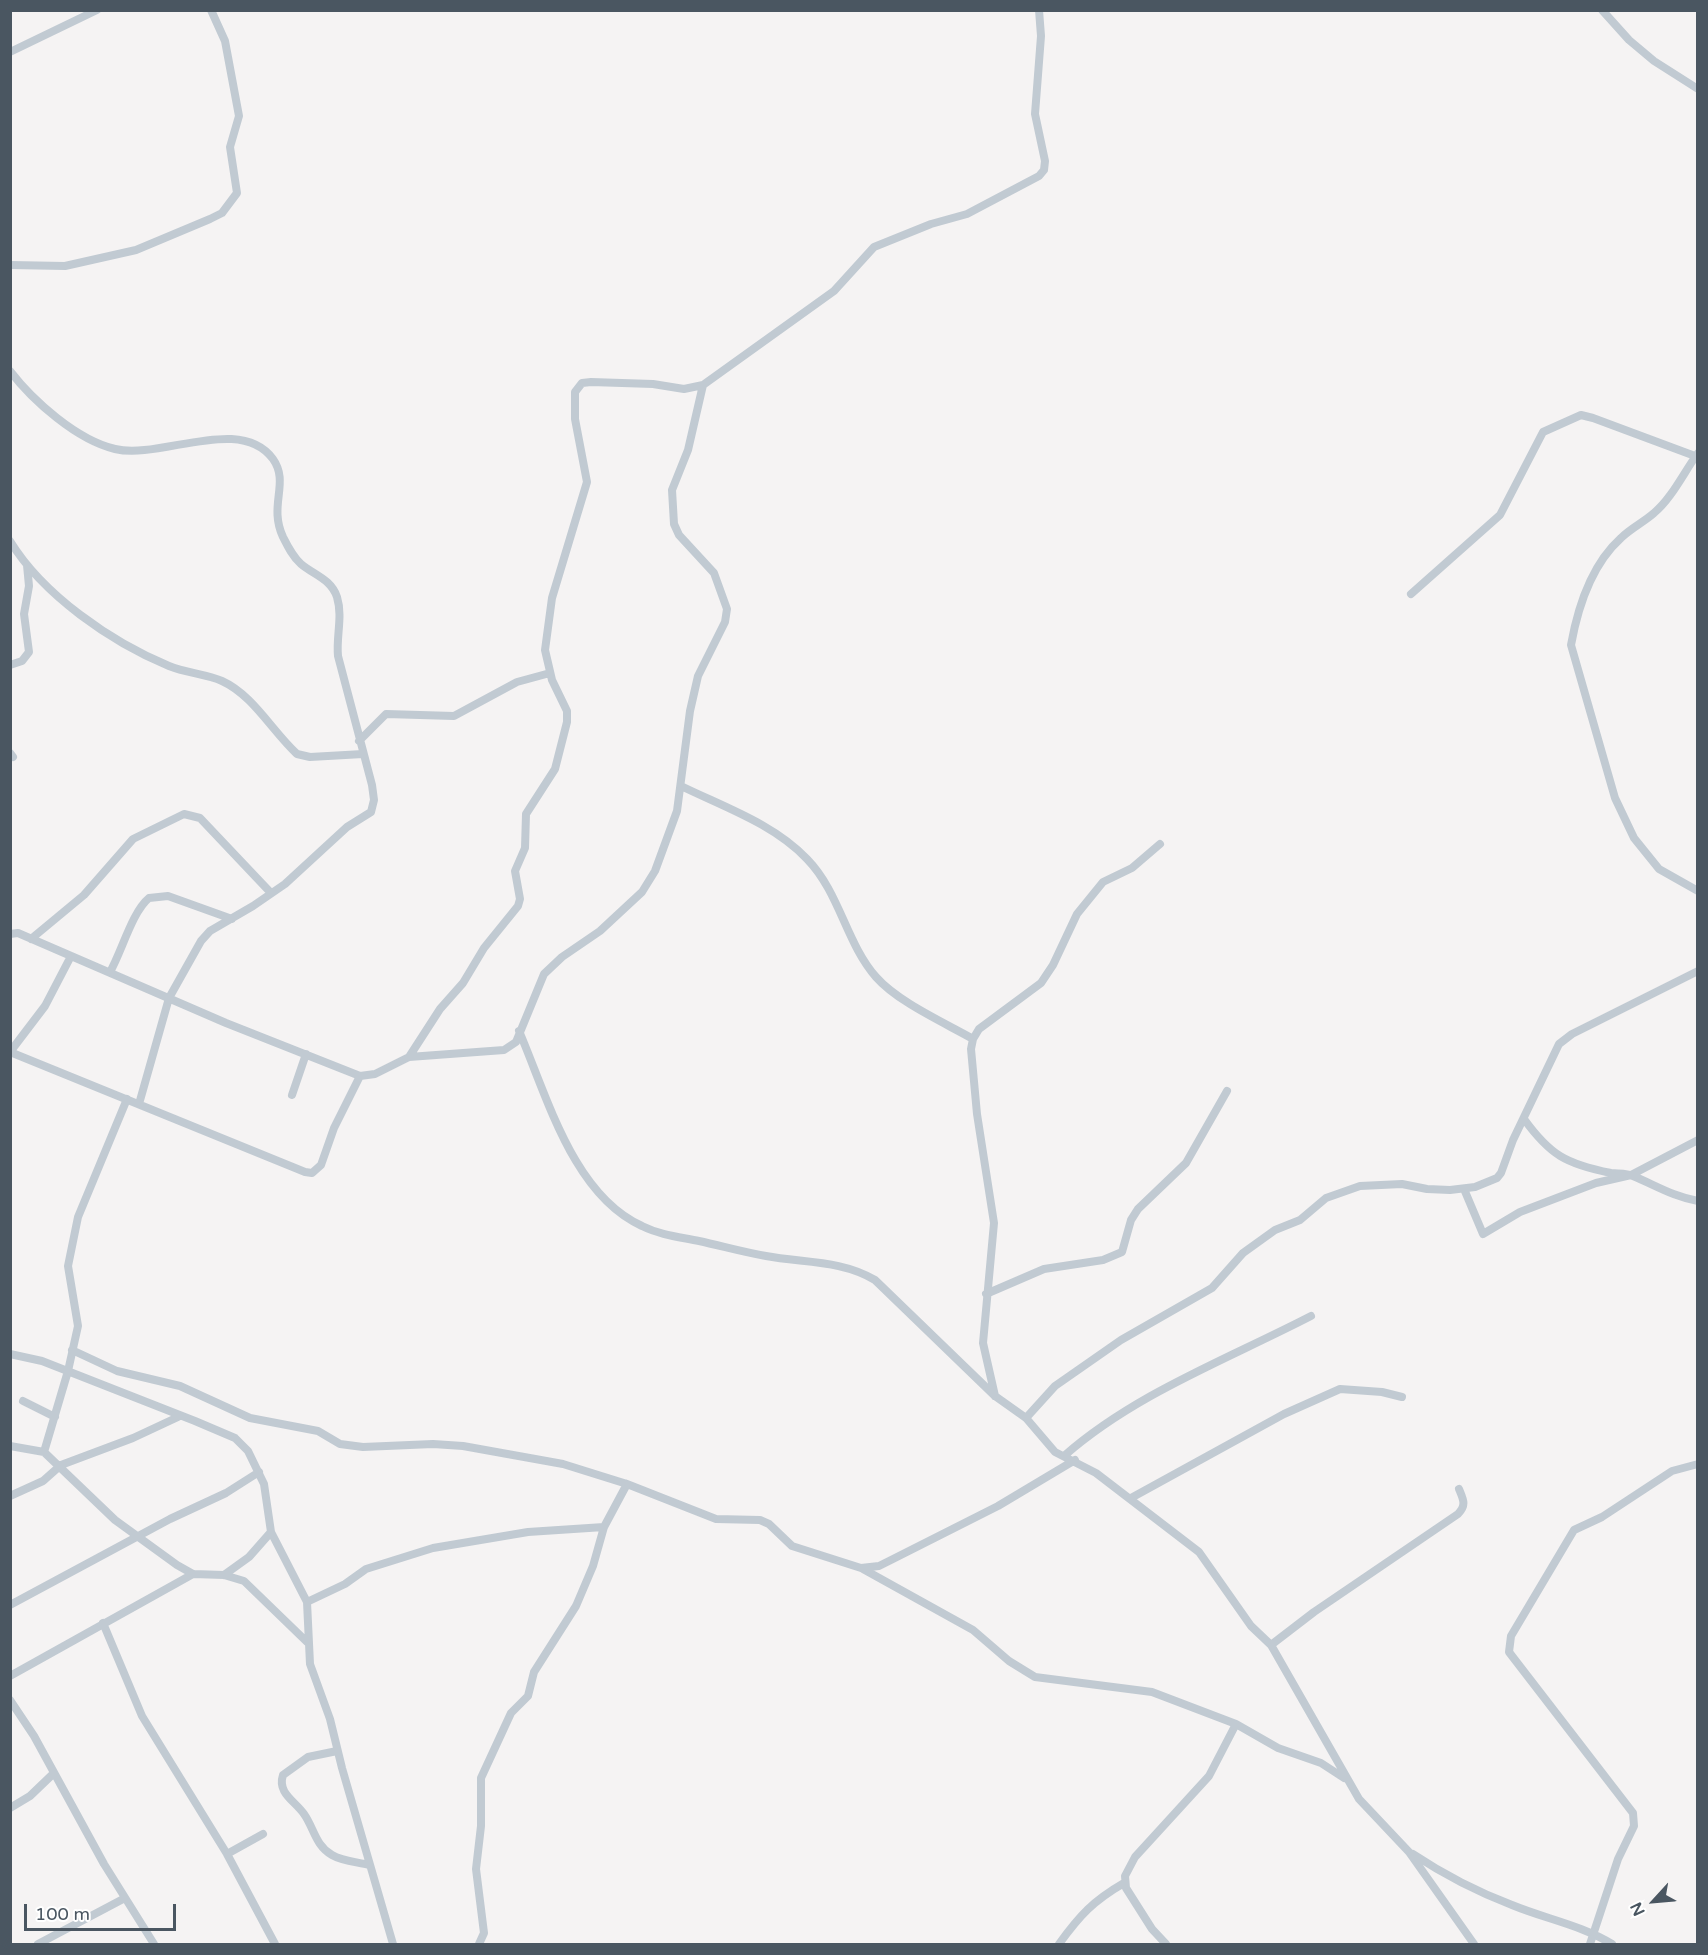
<!DOCTYPE html>
<style>
body{margin:0}
#map{position:relative;width:1708px;height:1955px;overflow:hidden;background:#f5f3f3;font-family:"Varela Round",sans-serif}
canvas{display:block}
.frame{position:absolute;inset:0;border:12px solid #4a5661;pointer-events:none}
.north{position:absolute;left:1624px;top:1871px;width:60px;height:60px;-webkit-text-stroke:4px #fff;paint-order:stroke;rotate:244deg;font-size:16px;font-weight:700;line-height:24px;text-align:center;color:#4a5661}
.north::after{content:'';display:block;margin:auto;width:21px;height:27px;background:#4a5661;clip-path:polygon(50% 0,100% 100%,50% 72%,0 100%)}
.scale{position:absolute;left:24px;top:1904px;width:152px;height:27px;box-sizing:border-box;border:3px solid #4a5661;border-top:0;padding-left:8px;font-size:18px;line-height:21px;white-space:nowrap;color:#4a5661;-webkit-text-stroke:4px #fff;paint-order:stroke}
</style>
<div id="map">
<canvas width="1708" height="1955"></canvas>
<div class="frame"></div>
<div class="north">N</div>
<div class="scale">100 m</div>
</div>
<script>
const context = document.querySelector('canvas').getContext('2d');
context.lineJoin = 'round';
function stroke(path, color, width, dash) { context.strokeStyle = color; context.lineWidth = width; context.lineCap = dash ? 'butt' : 'round'; context.setLineDash(dash || []); context.stroke(path); }
const minor = new Path2D(`
 M1602 10 1629 40 1654 61 1698 89
 M10 52 97 10
 M10 265 65 266 136 250 210 219 222 213 237 193 230 147 239 116 225 41 211 10
 M10 371C33 401 77 440 115 449 161 460 240 414 273 459 290 483 268 505 283 537 288 547 293 557 301 564 314 575 331 579 337 597 343 617 336 636 338 656L372 785 374 800 371 812 347 827 285 884 253 906 210 931 201 941 169 998 139 1104
 M1698 453C1684 472 1672 498 1654 513 1644 522 1631 528 1621 538 1591 565 1578 606 1571 645L1615 798 1634 838 1659 869 1698 891
 M10 541C43 595 111 642 169 666 186 673 206 674 222 681 253 695 272 731 297 754L310 757 363 754
 M1411 594 1500 515 1543 432 1581 415 1593 418 1695 456
 M10 665 22 661 29 652 24 614 29 586 27 565
 M359 741 386 714 454 716 517 682 550 673
 M10 753 13 757
 M681 786C724 807 774 824 807 859 840 893 846 943 876 977 898 1002 943 1022 973 1039
 M10 934 18 933 226 1023 360 1076
 M31 939 84 895 133 839 184 814 200 818 271 893
 M70 958 45 1006 10 1052 305 1172 312 1173 321 1165 334 1128 360 1076 375 1074 409 1057 504 1050 516 1042 544 974 562 957 600 931 642 892 655 871 677 811 690 711 698 676 725 622 727 609 714 573 679 535 674 524 672 490 688 450 703 385
 M110 972C122 951 132 912 149 898L168 896 232 919
 M519 1031C547 1096 573 1195 642 1226 660 1235 680 1237 699 1241 722 1246 743 1252 766 1256 803 1263 842 1260 875 1280L995 1396 1026 1418 1055 1452 1096 1473 1199 1552 1251 1626 1271 1645 1359 1799 1409 1852 1474 1944
 M409 1057 440 1009 463 983 484 948 518 906 520 899 515 871 525 848 526 814 555 769 567 722V711L552 680 545 650 552 598 587 482 575 419V392L582 383 591 382 653 384 684 389 703 385 834 291 874 247 931 224 967 214 1039 176 1044 170 1045 161 1035 114 1041 36 1039 10
 M292 1095 306 1054
 M1524 1119C1550 1155 1566 1164 1611 1173 1618 1174 1626 1173 1633 1176 1655 1185 1674 1197 1698 1201
 M1464 1189 1483 1234 1520 1212 1596 1183 1631 1175 1698 1140
 M986 1294 1044 1269 1103 1260 1122 1252 1131 1220 1138 1209 1186 1163 1227 1091
 M72 1350 117 1371 180 1386 250 1418 318 1431 340 1444 363 1447 433 1444 463 1446 563 1464 627 1484 716 1519 760 1520 769 1524 792 1546 861 1568 879 1566 891 1560 998 1506 1075 1460
 M10 1354 42 1361 195 1421 235 1438 248 1451 264 1484 271 1532 307 1602 310 1664 330 1719 342 1768 393 1944
 M995 1396 983 1343 994 1223 977 1114 971 1049 973 1039 979 1029 1041 983 1053 965 1077 914 1103 882 1132 868 1160 844
 M23 1401 55 1417
 M1026 1418 1055 1386 1121 1340 1212 1288 1243 1253 1275 1230 1300 1220 1326 1198 1360 1186 1402 1184 1427 1189 1450 1190 1475 1187 1497 1178 1501 1173 1513 1140 1559 1044 1572 1034 1698 971
 M10 1446 44 1452 115 1520 177 1565 193 1574 224 1575 244 1581 307 1642
 M44 1452 68 1371 78 1326 68 1266 78 1217 127 1099
 M1064 1456C1134 1394 1228 1359 1311 1316
 M10 1496 43 1481 61 1465 133 1438 178 1417
 M1131 1498 1284 1414 1340 1389 1382 1392 1402 1397
 M863 1569 973 1630 1009 1661 1035 1677 1152 1692 1236 1724 1278 1748 1321 1763 1344 1778
 M224 1575 249 1557 271 1532
 M307 1602 345 1584 366 1569 433 1548 528 1532 604 1527
 M10 1605 170 1519 226 1493 259 1472
 M103 1623 142 1716 227 1854 275 1944
 M1271 1645 1314 1612 1458 1514C1467 1505 1463 1499 1459 1489
 M10 1676 193 1574
 M10 1700 34 1736 104 1864 154 1944
 M337 1751 308 1757 283 1775C277 1793 295 1801 304 1814 314 1828 315 1845 332 1855 342 1861 357 1862 369 1865
 M10 1808 30 1796 54 1773
 M227 1854 263 1834
 M1413 1854C1443 1874 1478 1892 1512 1905 1546 1919 1581 1925 1612 1944
 M38 1944 125 1898
 M479 1944 484 1933 476 1869 481 1826V1778L511 1713 528 1696 534 1672 576 1606 593 1566 604 1527 627 1484
 M1059 1944C1080 1915 1093 1901 1124 1883
 M1166 1944 1152 1929 1126 1888 1125 1876 1135 1857 1209 1776 1236 1724
 M1590 1944 1618 1859 1634 1826 1633 1813 1512 1656 1509 1652 1511 1636 1574 1530 1602 1517 1672 1471 1698 1464`);
stroke(minor, '#c1cad2', 8);
</script>
